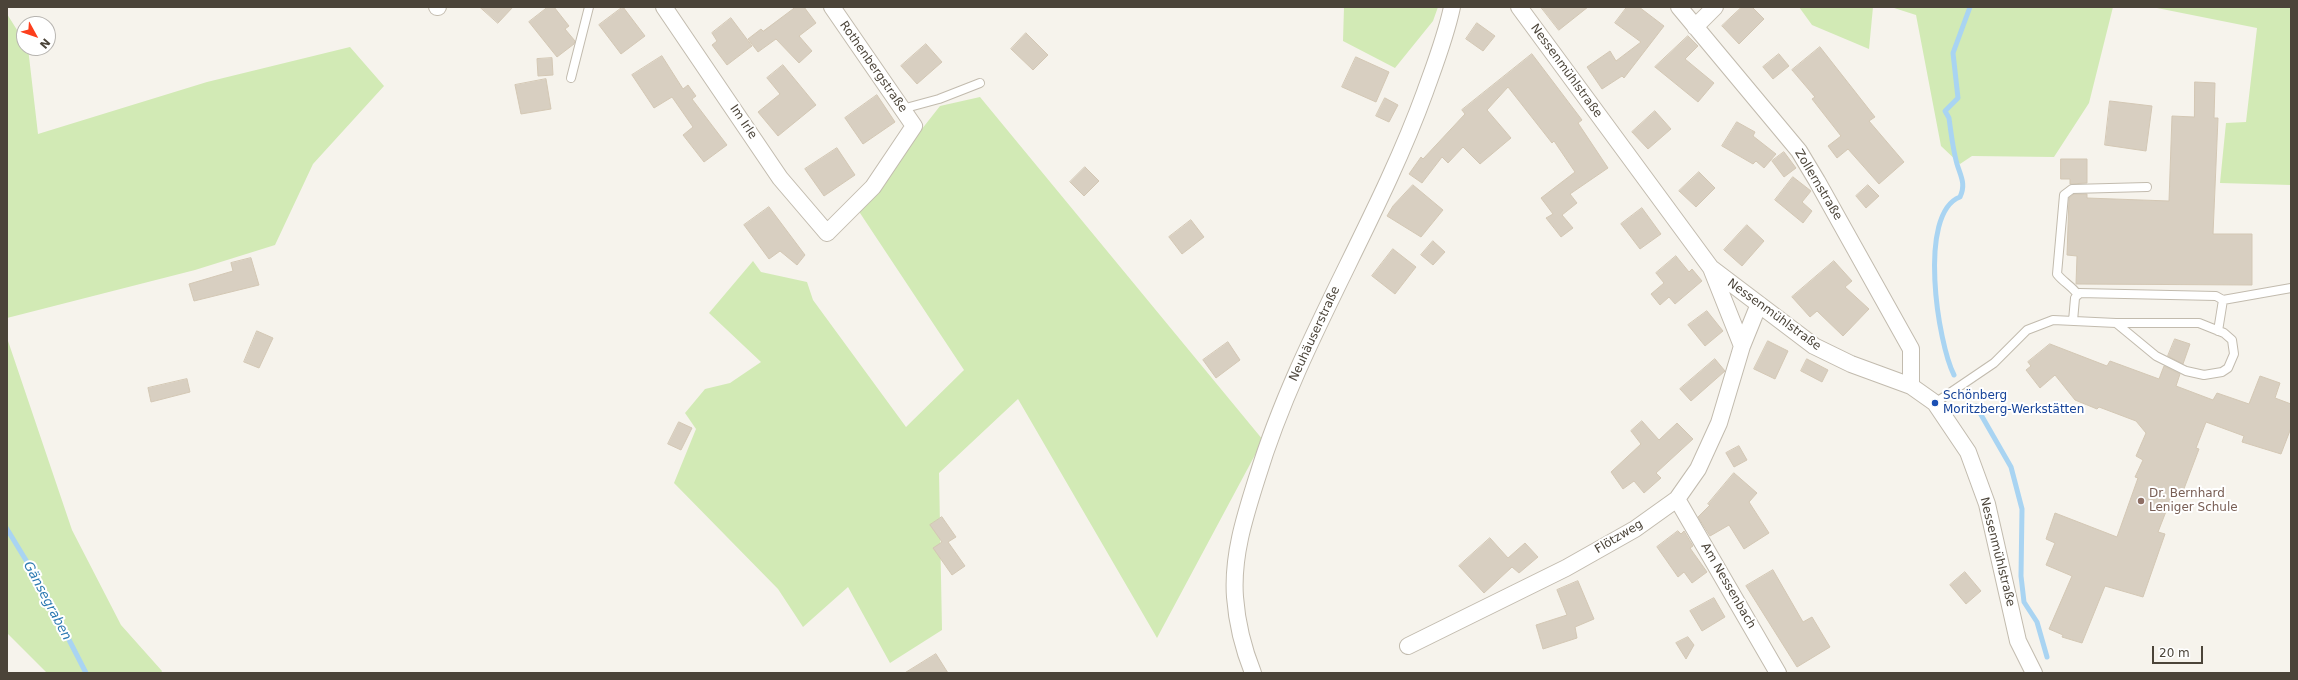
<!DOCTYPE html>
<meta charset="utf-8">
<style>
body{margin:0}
#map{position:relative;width:2298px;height:680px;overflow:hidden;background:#f6f3ec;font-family:"DejaVu Sans",sans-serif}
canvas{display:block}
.frame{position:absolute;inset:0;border:8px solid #4b4439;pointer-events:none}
.north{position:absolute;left:16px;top:16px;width:40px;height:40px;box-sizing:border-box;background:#fff;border:1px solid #b7b4b0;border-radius:50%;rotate:130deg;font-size:11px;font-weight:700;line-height:16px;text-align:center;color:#4b4439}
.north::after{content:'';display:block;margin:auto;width:14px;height:18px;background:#fc3f1d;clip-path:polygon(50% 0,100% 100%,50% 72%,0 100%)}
.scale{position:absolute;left:2152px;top:646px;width:51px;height:18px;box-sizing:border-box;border:2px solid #4b4439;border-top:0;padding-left:5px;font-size:12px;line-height:14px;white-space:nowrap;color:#4b4439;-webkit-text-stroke:3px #fff;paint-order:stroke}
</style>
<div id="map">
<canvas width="2298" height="680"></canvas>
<div class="frame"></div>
<div class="north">N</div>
<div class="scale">20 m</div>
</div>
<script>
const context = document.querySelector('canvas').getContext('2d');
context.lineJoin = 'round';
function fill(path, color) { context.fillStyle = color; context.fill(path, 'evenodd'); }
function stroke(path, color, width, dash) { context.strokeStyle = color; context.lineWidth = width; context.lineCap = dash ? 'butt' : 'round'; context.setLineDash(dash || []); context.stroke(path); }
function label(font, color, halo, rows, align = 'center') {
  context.font = font + ' "DejaVu Sans",sans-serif'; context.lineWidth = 4; context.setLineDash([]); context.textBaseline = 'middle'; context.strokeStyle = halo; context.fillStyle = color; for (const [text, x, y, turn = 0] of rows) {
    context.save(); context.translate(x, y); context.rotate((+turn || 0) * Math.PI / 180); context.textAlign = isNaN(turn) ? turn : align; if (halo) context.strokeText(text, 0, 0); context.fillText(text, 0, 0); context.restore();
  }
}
const green = new Path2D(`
 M1344 7H1438L1433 21 1395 68 1343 41Z
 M1799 7H1873L1869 49 1812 25Z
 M1891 7H2113L2089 103 2054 157 1972 156 1960 164 1941 146 1916 15Z
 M2152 7H2291V185L2220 183 2226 123 2246 122 2257 28Z
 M7 14 24 41V48H28L38 134 207 82 350 47 384 86 313 164 275 245 195 270 7 318Z
 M980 97 1263 440 1157 638 1018 399 939 473 942 630 890 663 848 587 803 627 778 589 674 483 696 429 685 413 705 389 730 383 761 362 709 313 753 261 761 272 807 282 813 300 906 427 964 370 858 210 940 106Z
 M7 338 72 530 121 625 162 671 161 673H47L7 633Z`);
const stream = new Path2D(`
 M1954 375C1938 344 1917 213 1960 197 1966 184 1961 177 1957 164 1953 150 1951 133 1949 118L1945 111 1958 98 1953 53 1970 7
 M1976 406 2011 467 2022 509 2021 576 2024 602 2037 622 2047 657
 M7 529 41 585 86 673`);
const building = new Path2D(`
 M480 7H513L498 23Z
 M548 7H554L569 26 565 29 575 41 574 44 557 57 529 22Z
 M623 7 645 36 621 54 599 25Z
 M796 7H804L816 23 799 36 812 51 799 63 776 39 758 52 748 39 761 29 763 31Z
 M1541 7H1588L1559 30Z
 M1627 7H1639L1664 26 1624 78 1622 76 1602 89 1587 67 1610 51 1616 61 1641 42 1615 23Z
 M1742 7H1752L1764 19 1739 44 1722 26Z
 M731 18 752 46 727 65 712 45 717 41 712 33Z
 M1477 23 1495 36 1483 51 1466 39Z
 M1026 33 1048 55 1033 70 1011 49Z
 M1688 36 1698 46 1685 59 1714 83 1698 102 1655 67Z
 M926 44 942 62 917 84 901 66Z
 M1820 47 1875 117 1869 121 1904 162 1879 184 1848 149 1837 158 1828 146 1841 136 1812 99 1815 97 1792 70Z
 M1532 54 1582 120 1578 123 1608 168 1570 194 1577 203 1562 215 1573 228 1561 237 1546 218 1553 214 1541 198 1575 172 1554 141 1552 143 1508 87 1487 110 1511 138 1480 164 1463 147 1448 163 1442 157 1422 183 1409 174 1421 157 1423 159 1465 114 1462 110Z
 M1779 54 1789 66 1773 79 1763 67Z
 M662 56 683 89 688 85 696 96 692 99 727 145 704 162 683 135 693 127 672 97 654 108 632 75Z
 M1356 57 1389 72 1376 102 1342 87Z
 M552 58 553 75 538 76 537 59Z
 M783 65 816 105 778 136 758 112 780 94 767 78Z
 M546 79 551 109 521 114 515 85Z
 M2195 82 2215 83 2214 118H2218L2213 234H2252V285L2076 284 2077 256 2067 255 2069 198 2074 194H2087V198L2169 201 2172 116 2194 117Z
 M877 95 895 122 863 144 845 118Z
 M1385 98 1398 105 1389 122 1376 116Z
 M2110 101 2152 106 2146 151 2105 145Z
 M1655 111 1671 129 1648 149 1632 132Z
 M1737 122 1755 132 1753 136 1776 154 1764 168 1756 161 1753 164 1722 146Z
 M837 148 855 175 824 196 805 169Z
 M1784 152 1796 168 1784 177 1772 161Z
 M2061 159H2087V183L2070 184V179H2061Z
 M1085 167 1099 181 1084 196 1070 182Z
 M1699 172 1715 188 1696 207 1679 191Z
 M1793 177 1811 191 1802 202 1812 211 1803 223 1775 200Z
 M1413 185 1443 210 1421 237 1387 216 1393 206Z
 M1868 185 1879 196 1866 208 1856 196Z
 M769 207 805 255 797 265 780 251 769 259 744 225Z
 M1642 208 1661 234 1640 249 1621 224Z
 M1191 220 1204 237 1182 254 1169 237Z
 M1747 225 1764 241 1742 266 1724 250Z
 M1433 241 1445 252 1433 265 1421 255Z
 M1393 249 1416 267 1395 294 1372 276Z
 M1676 256 1689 272 1692 269 1702 281 1675 304 1669 297 1660 305 1651 294 1664 283 1656 273Z
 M251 258 259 285 194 301 189 284 233 271 231 263Z
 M1834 261 1852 281 1845 287 1869 309 1843 336 1817 311 1810 317 1792 297Z
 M1707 311 1723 331 1705 346 1688 325Z
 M257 331 273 338 259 368 244 362Z
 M2175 339 2190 344 2183 364 2168 356Z
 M1768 341 1788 351 1775 379 1754 369Z
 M1228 342 1240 360 1216 378 1203 360Z
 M2050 344 2107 366 2110 361 2159 379 2164 366 2180 374 2176 386 2213 400 2217 393 2249 404 2260 376 2280 383 2275 398 2291 404V428L2281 454 2242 442 2244 436 2206 422 2196 448 2199 449 2182 494 2174 491 2158 532 2165 534 2143 597 2105 586 2082 643 2062 637 2063 635 2049 629 2072 576 2046 565 2055 543 2046 539 2055 513 2117 537 2138 478 2135 477 2143 460 2136 456 2146 433 2136 421 2099 407 2097 409 2075 400 2055 375 2040 388 2026 370 2031 366 2028 362Z
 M1715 359 1725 371 1691 401 1680 389Z
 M1807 359 1828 370 1822 382 1801 371Z
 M187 379 190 392 151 402 148 388Z
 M1642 421 1659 440 1677 423 1693 439 1656 473 1661 478 1644 493 1634 481 1623 489 1611 472 1641 444 1631 431Z
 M679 422 692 428 681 450 668 444Z
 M1739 446 1747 460 1734 467 1726 453Z
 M1734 473 1757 493 1749 502 1769 533 1744 549 1729 525 1710 536 1698 517 1710 505 1708 504Z
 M942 517 956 537 948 542 965 566 952 575 933 548 942 542 930 525Z
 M1678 531 1681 534 1684 531 1693 546 1690 548 1707 572 1692 583 1684 572 1678 577 1657 547Z
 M1490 538 1508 558 1525 543 1538 557 1519 573 1512 567 1484 593 1459 566Z
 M1773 570 1803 622 1812 617 1830 647 1797 667 1746 586Z
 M1965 572 1981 591 1966 604 1950 585Z
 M1578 581 1594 619 1575 627 1577 638 1543 649 1536 625 1567 615 1557 590Z
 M1714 598 1725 617 1702 631 1690 611Z
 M1688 637 1694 645 1686 659 1676 643Z
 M936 654 948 673H905Z`);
const lane = new Path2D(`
 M571 78 589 7
 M902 109 939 99 980 83
 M2078 295C2072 286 2063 282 2057 274L2064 195 2072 189 2147 187
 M2223 300 2291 288
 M2073 321 2075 298 2079 293 2216 296 2223 300 2218 331
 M1935 403 1994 363 2027 330 2053 320 2116 323 2156 356 2186 371 2204 375 2222 372 2228 368 2234 354 2232 340 2224 333 2199 323H2116`);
const street = new Path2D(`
 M437 7H438
 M664 7 780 178 827 233 873 187 914 126 832 7
 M1519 7 1711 268 1814 346 1851 364 1911 386 1935 403 1968 452 1987 504 2018 641 2034 673
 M1679 7 1799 151 1817 181 1911 349V386
 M1695 27 1715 7
 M1742 346 1759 304
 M1677 499 1778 673
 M1408 646 1566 568 1635 529 1677 499 1698 469 1719 423 1742 346 1711 268
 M1253 673C1243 648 1237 624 1235 597 1232 556 1245 516 1257 478 1298 343 1377 224 1425 92 1435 64 1446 36 1452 7`);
const markers = [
 [1935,403,4,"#1a4fb4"],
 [2141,501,4,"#8d6e63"]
];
const streetNames = [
 ["Rothenbergstraße",873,67,55],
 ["Nessenmühlstraße",1566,71,54],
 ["Im Irle",743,122,56],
 ["Zollernstraße",1818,185,59],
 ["Nessenmühlstraße",1774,315,36],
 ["Neuhäuserstraße",1315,334,-65],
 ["Flötzweg",1619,537,-31],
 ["Nessenmühlstraße",1997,552,76],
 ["Am Nessenbach",1728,586,60]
];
const transitNames = [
 ["Schönberg",1943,396],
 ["Moritzberg-Werkstätten",1943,410]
];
const educationNames = [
 ["Dr. Bernhard",2149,494],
 ["Leniger Schule",2149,508]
];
const waterNames = [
 ["Gänsegraben",47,601,62]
];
fill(green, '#d2eab5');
stroke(stream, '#a9d4f2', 5);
fill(building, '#d8cfc1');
stroke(building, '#d3c7b4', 1);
stroke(lane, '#c2bbae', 10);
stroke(street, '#c2bbae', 18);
stroke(lane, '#fff', 8);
stroke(street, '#fff', 16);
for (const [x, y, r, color] of markers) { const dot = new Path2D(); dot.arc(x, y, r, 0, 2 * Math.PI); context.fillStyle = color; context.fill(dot); stroke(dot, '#fff', 1.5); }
label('12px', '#4b4439', '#fff', streetNames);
label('12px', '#164399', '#fff', transitNames, 'left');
label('12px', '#785e54', '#fff', educationNames, 'left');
label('italic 13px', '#2e7ab2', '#fff', waterNames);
</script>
